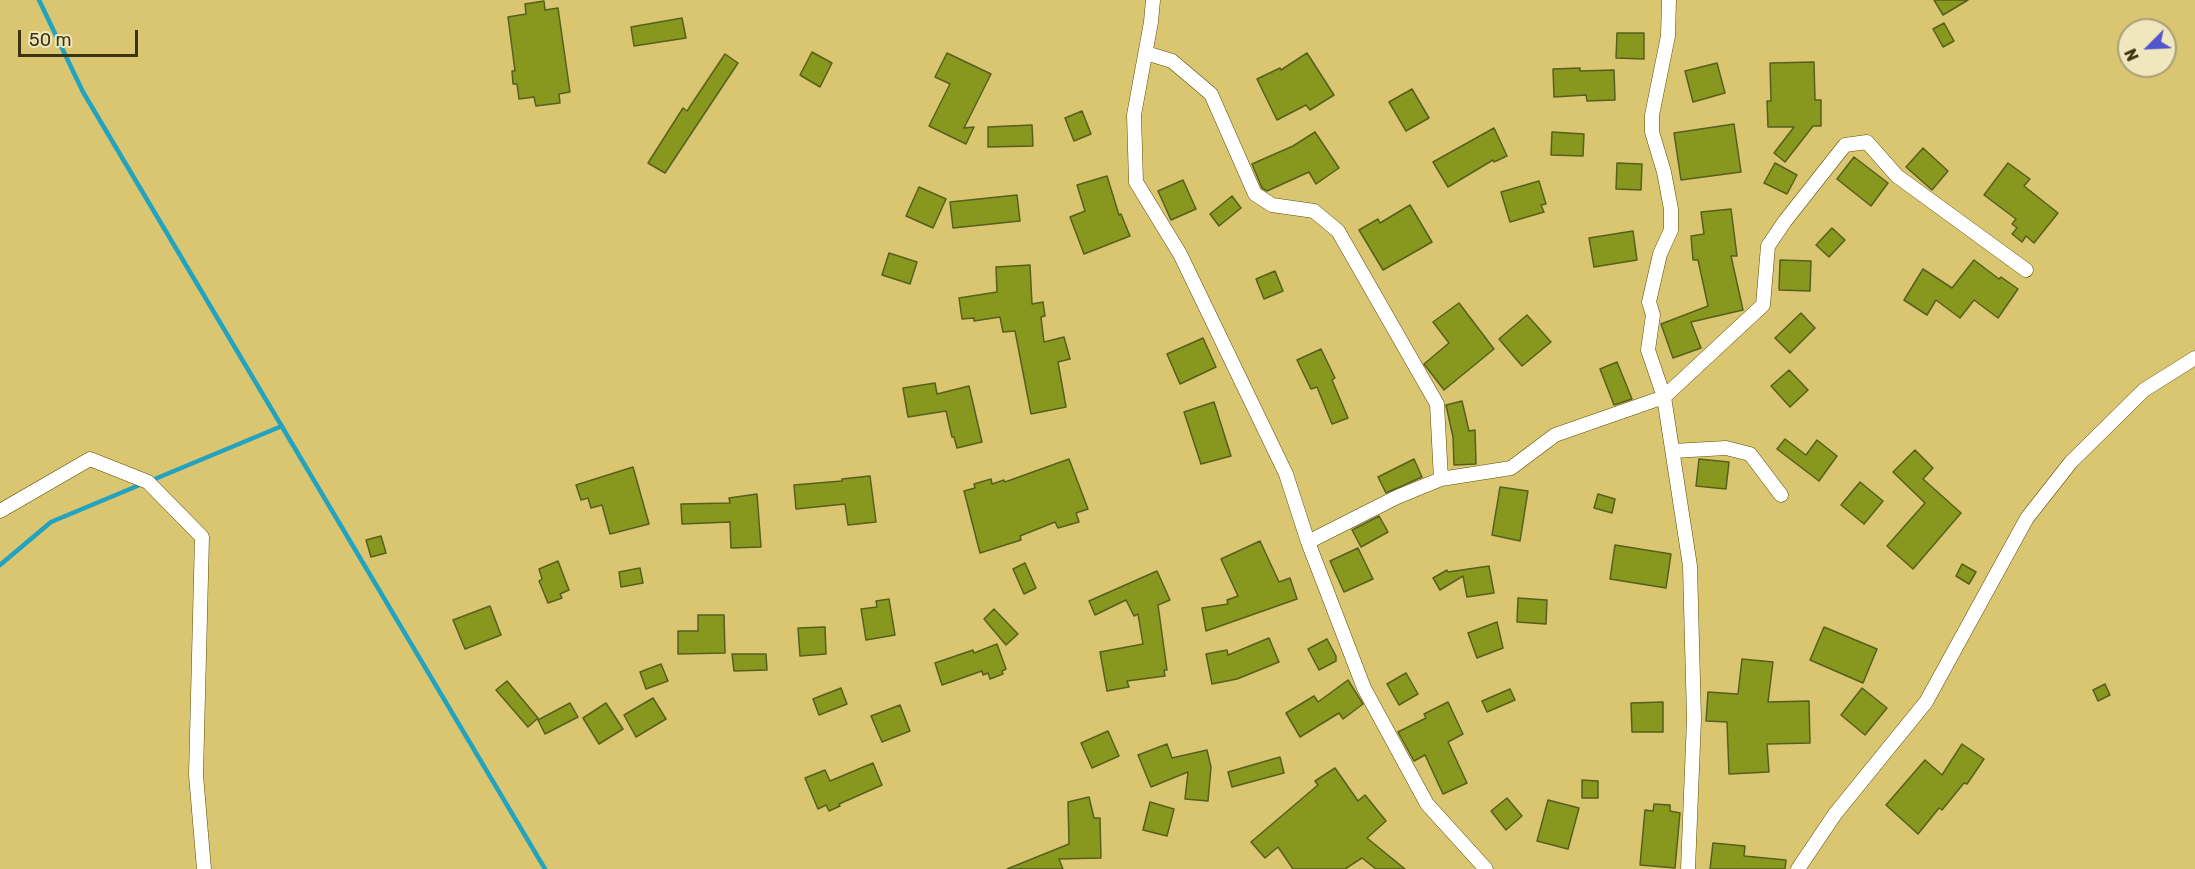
<!DOCTYPE html>
<style>
body{margin:0}
#map{position:relative;width:2195px;height:869px;overflow:hidden;background:#dac670;font-family:Rubik,sans-serif}
canvas{display:block}
.north{position:absolute;left:2117px;top:18px;width:60px;height:60px;box-sizing:border-box;background:#f0e7be;border:2px solid #a89f78;border-radius:50%;rotate:246deg;font-size:16px;font-weight:700;line-height:24px;text-align:center;color:#3b330e}
.north::after{content:'';display:block;margin:auto;width:21px;height:27px;background:#5256cc;clip-path:polygon(50% 0,100% 100%,50% 72%,0 100%)}
.scale{position:absolute;left:18px;top:30px;width:120px;height:27px;box-sizing:border-box;border:3px solid #3b330e;border-top:0;padding-left:8px;font-size:18px;line-height:21px;white-space:nowrap;color:#3b330e;-webkit-text-stroke:4px #f0e7be;paint-order:stroke}
</style>
<div id="map">
<canvas width="2195" height="869"></canvas>
<div class="north">N</div>
<div class="scale">50 m</div>
</div>
<script>
const context = document.querySelector('canvas').getContext('2d');
context.lineJoin = 'round';
function stroke(path, color, width, dash) { context.strokeStyle = color; context.lineWidth = width; context.lineCap = dash ? 'butt' : 'round'; context.setLineDash(dash || []); context.stroke(path); }
function fill(path, color) { context.fillStyle = color; context.fill(path, 'evenodd'); }
const stream = new Path2D(`
 M39 0 83 92 545 869
 M150 481 282 426
 M0 565 51 522 142 484`);
const building = new Path2D(`
 M1934 0H1968L1943 15Z
 M544 1 545 10 558 8 570 92 559 94 560 103 536 106 534 97 519 99 517 84H513L512 71H515L508 17 526 14 525 4Z
 M682 18 686 38 634 46 631 27Z
 M1944 23 1954 41 1943 47 1933 29Z
 M1617 33H1644V59L1616 58Z
 M812 52 832 63 820 87 800 75Z
 M947 53 991 74 964 128 974 127 966 144 929 126 950 84 935 77Z
 M1307 53 1334 95 1310 110 1306 105 1277 120 1257 79 1280 68 1281 70Z
 M725 54 738 63 665 173 648 163 683 108 687 111Z
 M1814 62 1815 100H1821V126H1813L1785 162 1774 153 1794 127H1768L1767 101H1771L1770 63Z
 M1717 63 1725 93 1693 102 1685 71Z
 M1580 68V71L1614 70 1615 100 1587 101 1586 95 1554 97 1553 69Z
 M1412 89 1429 118 1406 131 1389 102Z
 M1082 111 1091 134 1074 141 1065 118Z
 M1734 124 1741 172 1681 180 1674 133Z
 M1032 125 1033 146 988 147V127Z
 M1494 128 1507 156 1494 162 1493 160 1448 187 1433 162Z
 M1315 132 1339 168 1316 184 1309 172 1267 191 1262 188 1252 164 1293 146Z
 M1552 132 1584 134 1583 156 1551 155Z
 M1923 148 1948 171 1932 190 1906 167Z
 M1854 157 1888 183 1871 206 1837 179Z
 M1617 163 1642 164 1641 190 1616 189Z
 M1775 163 1797 175 1787 194 1764 183Z
 M2008 163 2030 179 2024 186 2058 213 2034 243 2026 236 2022 242 2012 234 2017 228 2012 224 2016 219 1984 195Z
 M1107 176 1119 215 1121 214 1130 236 1084 254 1070 217 1085 211 1077 185Z
 M1183 180 1196 209 1171 220 1158 191Z
 M1539 181 1546 204 1541 205 1544 212 1510 222 1501 192Z
 M919 187 946 199 933 228 906 216Z
 M1017 195 1020 221 953 228 950 202Z
 M1232 196 1241 208 1219 226 1210 214Z
 M1410 205 1432 242 1383 270 1359 230 1378 219 1380 223Z
 M1731 209 1737 256H1731L1743 310 1691 322 1701 348 1673 358 1661 324 1708 306 1698 260H1693L1691 236 1704 234 1701 212Z
 M1832 228 1845 240 1829 257 1816 245Z
 M1633 231 1637 260 1594 267 1589 238Z
 M889 253 917 262 910 284 882 275Z
 M1780 260 1811 261 1810 291 1779 290Z
 M1974 260 1999 279 2001 277 2018 289 1998 318 1974 300 1960 318 1936 300 1927 315 1904 300 1923 269 1952 288Z
 M1030 265 1032 304 1043 302 1045 316 1041 317 1044 342 1064 337 1070 359 1058 362 1066 407 1031 414 1015 331 1003 332 1000 317 974 321V318L962 319 959 298 997 292 996 267Z
 M1275 271 1283 291 1264 299 1256 279Z
 M1459 303 1494 349 1444 390 1424 364 1449 343 1433 322Z
 M1801 313 1815 328 1790 353 1775 338Z
 M1527 315 1551 342 1522 366 1499 339Z
 M1203 338 1216 367 1180 384 1167 354Z
 M1321 349 1335 378 1332 380 1348 418 1332 424 1317 387 1311 389 1297 360Z
 M1617 362 1632 399 1614 405 1600 369Z
 M1789 370 1808 390 1790 407 1771 386Z
 M935 383 937 394 969 386 982 442 957 448 954 437H952L946 411 908 417 903 388Z
 M1462 401 1469 431 1475 430 1476 464 1454 465 1453 437 1446 405Z
 M1214 402 1231 456 1201 464 1184 412Z
 M1785 439 1806 455 1817 440 1837 456 1819 481 1777 449Z
 M1915 450 1933 468 1923 479 1961 513 1913 569 1887 546 1925 503 1893 472Z
 M1069 459 1088 509 1076 513 1079 522 1058 528 1055 522 1020 536 1021 540 980 553 964 491 975 488 974 484 991 479 992 484 1004 480 1005 482Z
 M1414 459 1422 477 1386 493 1378 477Z
 M1699 459 1729 462 1726 489 1696 486Z
 M633 467 649 524 610 534 602 505 591 508 588 498 581 500 576 485Z
 M870 476 876 522 848 525 845 504 796 509 794 485 842 481V479Z
 M1860 482 1883 501 1864 524 1841 505Z
 M1500 487 1528 491 1520 541 1492 535Z
 M757 494 761 547 731 548 730 522 682 524 681 504 730 503 729 498Z
 M1598 494 1615 499 1612 513 1594 508Z
 M1379 516 1388 532 1361 547 1352 530Z
 M381 536 386 553 371 557 366 540Z
 M1260 541 1279 582 1290 578 1297 599 1206 631 1202 608 1228 604 1227 600 1238 596 1221 559Z
 M1615 545 1671 554 1666 588 1610 579Z
 M1358 548 1373 579 1344 592 1330 561Z
 M558 561 569 590 560 594 562 598 548 603 539 581 542 579 539 569Z
 M1025 563 1036 588 1024 594 1013 569Z
 M1962 564 1976 572 1969 584 1956 576Z
 M1489 566 1494 593 1467 597 1463 576 1440 590 1433 578 1447 570 1448 572Z
 M640 568 643 583 621 587 619 572Z
 M1157 571 1170 600 1158 605 1167 670H1164L1165 676 1127 681 1129 687 1107 691 1100 652 1143 644 1138 614 1134 616 1126 600 1095 615 1089 601Z
 M1518 598 1547 600 1546 624 1517 622Z
 M889 599 895 635 866 640 861 609 877 607 876 601Z
 M490 606 501 635 465 649 453 620Z
 M994 609 1018 634 1006 645 984 619Z
 M698 615H724L725 653 678 654V631H698Z
 M1497 622 1503 648 1477 658 1468 633Z
 M825 627 826 654 800 656 798 628Z
 M1824 627 1877 649 1863 683 1810 660Z
 M1269 638 1279 662 1237 679 1212 684 1206 654 1227 650 1228 655Z
 M1327 639 1336 656V661L1319 670 1308 649Z
 M997 644 1006 669 1002 671 1003 674 990 679 988 673 983 675 982 671 942 685 935 663 973 650 974 653Z
 M732 654H766L767 670 734 671Z
 M1742 659 1773 662 1768 702 1809 701 1810 743 1767 744 1769 772 1729 774 1727 722 1706 721 1708 692 1738 694Z
 M661 664 668 681 646 689 640 672Z
 M1406 673 1418 694 1399 705 1387 684Z
 M1348 680 1363 704 1343 719 1339 713 1300 737 1286 713 1314 696 1318 702Z
 M507 681 538 718 528 727 496 690Z
 M2105 684 2110 695 2098 701 2093 690Z
 M841 688 847 704 819 715 813 699Z
 M1862 688 1887 708 1865 735 1841 715Z
 M1510 689 1515 700 1487 712 1482 701Z
 M653 698 666 719 636 737 624 715Z
 M1448 702 1463 734 1448 742 1467 783 1443 794 1425 755 1414 761 1398 732 1426 718 1424 714Z
 M1663 702V732H1632L1631 703Z
 M570 703 578 717 545 734 538 720Z
 M606 703 623 729 599 744 583 718Z
 M900 705 910 731 882 742 871 716Z
 M1108 731 1119 756 1092 768 1081 743Z
 M1167 744 1172 758 1207 750 1211 767 1208 801 1185 799 1188 772 1151 787 1138 755Z
 M1962 744 1984 759 1967 784 1964 783 1942 810 1939 808 1918 834 1886 805 1925 760 1942 775Z
 M1280 757 1284 773 1232 787 1228 772Z
 M873 763 882 785 839 804 840 806 829 811 826 805 818 809 805 778 825 770 830 781Z
 M1335 768 1358 801 1365 795 1386 821 1367 838 1405 869H1376L1362 858 1345 869H1293L1278 847 1265 858 1251 842 1318 785 1315 781Z
 M1582 780 1598 781V798H1582Z
 M1089 797 1094 818H1100L1101 858 1059 859 1063 869H1007L1069 844 1068 802Z
 M1507 798 1522 816 1506 830 1491 811Z
 M1548 800 1579 808 1568 849 1537 841Z
 M1150 802 1174 809 1167 836 1143 830Z
 M1654 804 1670 805V811L1680 813 1675 868 1640 865 1645 810 1653 811Z
 M1713 843 1745 846 1744 856 1786 860 1785 869H1710Z`);
const street = new Path2D(`
 M1153 0 1151 22 1134 115 1136 182 1180 254 1286 474 1308 542 1364 688 1427 804 1486 869
 M1669 0 1668 36 1652 115V132L1664 172 1671 209V230L1660 254 1649 302 1653 315 1648 350 1664 397 1690 566 1694 719 1688 869
 M1146 53 1172 61 1211 94 1255 194 1272 205 1314 211 1338 231 1437 404 1441 479
 M1673 451 1726 448 1750 454 1781 495
 M0 511 90 459 148 482 202 537 196 775 204 869
 M1308 542 1397 497 1441 479 1511 468 1555 435 1664 397 1763 305 1768 246 1785 221 1845 145 1867 142 1897 176 2026 270
 M1798 869 1835 814 1926 702 2027 518 2071 462 2144 390 2195 358`);
stroke(stream, '#22a3bf', 4.5);
fill(building, '#88971d');
stroke(building, '#565f1f', 1.5);
stroke(street, '#5b4d00', 15);
stroke(street, '#fff', 14);
</script>
